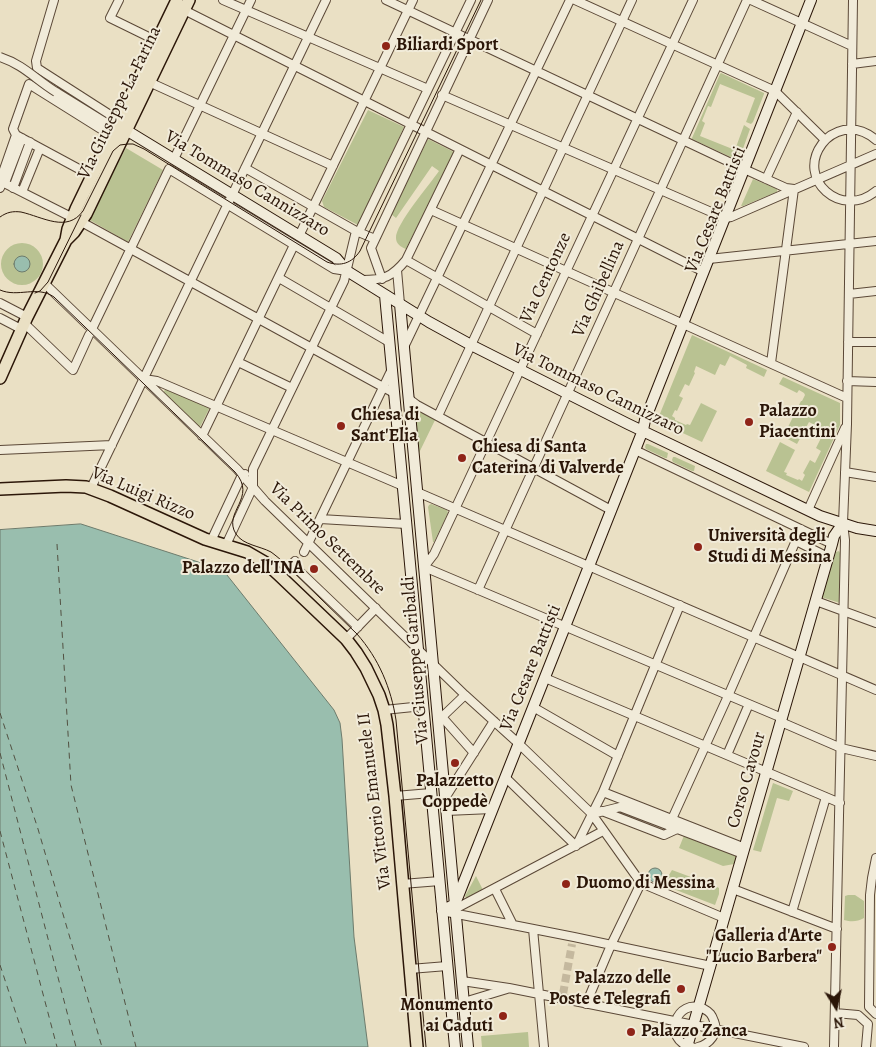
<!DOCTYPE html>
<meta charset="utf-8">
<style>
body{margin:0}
#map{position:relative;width:876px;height:1047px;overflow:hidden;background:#eae0c4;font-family:Alegreya,serif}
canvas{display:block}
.north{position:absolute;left:811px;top:982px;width:50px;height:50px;-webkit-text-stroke:4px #f1ebd9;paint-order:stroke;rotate:170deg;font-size:14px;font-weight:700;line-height:20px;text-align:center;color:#2b1608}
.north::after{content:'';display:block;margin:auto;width:18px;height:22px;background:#2b1608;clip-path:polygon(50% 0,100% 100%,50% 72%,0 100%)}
</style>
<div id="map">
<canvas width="876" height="1047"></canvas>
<div class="north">N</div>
</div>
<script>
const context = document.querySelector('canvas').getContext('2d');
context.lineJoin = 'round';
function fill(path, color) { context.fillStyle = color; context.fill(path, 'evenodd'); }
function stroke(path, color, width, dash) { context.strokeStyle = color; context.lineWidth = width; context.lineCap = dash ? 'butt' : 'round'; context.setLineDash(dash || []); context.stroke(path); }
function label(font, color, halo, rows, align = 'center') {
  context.font = font + ' Alegreya,serif'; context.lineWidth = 4; context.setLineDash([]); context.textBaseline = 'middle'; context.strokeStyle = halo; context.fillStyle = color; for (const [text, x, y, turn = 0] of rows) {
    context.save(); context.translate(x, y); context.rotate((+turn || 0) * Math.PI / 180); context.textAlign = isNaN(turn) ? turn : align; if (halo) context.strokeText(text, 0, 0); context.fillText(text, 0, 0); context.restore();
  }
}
const green = new Path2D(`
 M721 73 764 93V94L753 122 751 124 746 122 755 98 720 84 711 107 708 106 702 121 705 123 700 136 735 150 744 125 750 129 739 160H737L692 139V138L720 74Z
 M368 110 404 127 358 225 324 207 322 201Z
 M428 139 454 152 406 249C401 247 396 244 396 238 395 225 430 184 439 171L432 166 396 218 391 214Z
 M126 148 163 170 128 242 88 219Z
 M753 179 777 189V192L743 206H741Z
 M1 264a21 21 0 1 1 42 0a21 21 0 1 1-42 0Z
 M692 335 767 370 764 377 746 368 747 365 730 356 725 366 720 364 715 375 696 366 694 372 695 373 689 386 685 384 679 396 683 398 677 411 675 410 672 416 675 418V420L686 425 687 424 690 425 701 403 717 411 702 442 657 421Z
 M783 377 840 403V425L809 492 766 471 780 442 795 450 784 472 787 473 786 475 798 480 799 479 802 481 805 475 803 473 810 460 815 463 821 451 816 448 822 436 824 437 827 431 809 422 797 444 784 437V435L801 401H802L805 395 804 393 799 390 797 393 779 384Z
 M166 389 210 407 199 429 163 394 164 391Z
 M415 406 436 418 418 455Z
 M646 444H648L668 453 667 458H665L646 449 645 447Z
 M673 457H675L695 466 694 471H692L673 462 672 460Z
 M431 504 447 510 448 513 434 542H433L428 507 429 505Z
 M839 551 840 553V603L821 597 836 552Z
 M773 783 793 791 789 801 777 798 761 852 753 850Z
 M685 833 737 853 734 864 723 866 679 848Z
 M672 870 715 886 719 888V894L715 905 663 885Z
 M476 876 483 890 466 898 465 896Z
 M848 895H855L864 901V918C857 922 851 922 844 920L845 896Z
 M528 1032 529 1047H482L481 1036Z`);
const water = new Path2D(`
 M14 264a8 8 0 1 1 16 0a8 8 0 1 1-16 0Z
 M81 524 223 570 334 710 340 723 342 739 354 937 368 1047H0V530Z
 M648 875a7 7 0 1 1 14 0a7 7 0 1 1-14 0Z`);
const ferry = new Path2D(`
 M57 544 71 785 136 1047
 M0 713 38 829 102 1047
 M0 753 76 1047
 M0 831 57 1047
 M0 965 27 1047`);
const streetTunnel = new Path2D(`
 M563 994 572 944`);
const street = new Path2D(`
 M54 0 36 61 37 68 115 118 120 123
 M119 0 110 18 157 41
 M223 0 428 89
 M386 0 744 169 786 188 794 189
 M575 0 775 91 825 140
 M693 0 434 554 424 567 782 718
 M751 0 852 46
 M184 10 704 272
 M852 64 876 61
 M149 82 333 166
 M56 92 111 126 118 129
 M442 95 725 218 731 217 876 154
 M16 135 13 129 29 84 112 136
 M16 135 92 176
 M876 140C867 132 856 128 844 130 835 132 827 137 822 144 796 179 841 220 876 191
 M174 159 251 0
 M245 168 356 231 375 239
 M766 179 797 112
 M2 182 87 225 394 393
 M2 182 1 178 16 135
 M0 188 2 182 6 180 22 138
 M13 188 30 142
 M22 192 40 148
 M431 210 847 398
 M359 232 471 0
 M299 236 413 0
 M709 259 876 241
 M406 260 537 334
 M397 270 400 304
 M279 278 389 342
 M382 279 371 248 488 0
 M362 280C384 280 392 277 406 260L460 149
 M44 283 237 469 265 501 465 695 518 743 592 814 641 883 724 918
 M849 294 876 291
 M0 303 27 317
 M0 318 21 329
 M24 323 73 370 89 335
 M92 329 169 169 334 269 347 271
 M848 342H876
 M404 347 570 0
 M238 362 292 388
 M771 363 794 189
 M144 379 157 381 403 486
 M847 381 876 382
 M409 399 417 405 611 510
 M438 416 632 0
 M202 436 294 245
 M0 450 112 445
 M635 450 832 544
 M845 472 876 477
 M91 488 326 0
 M417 492 876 690
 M808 510 845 428
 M320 519 406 524
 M211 541 242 475 245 474
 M796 541 828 557
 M226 545 253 487V469L344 281 356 231
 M304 552 391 371
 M295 561 292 564 358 627
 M478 590 747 0
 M816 601 876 623
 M346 639 376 608
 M545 678 840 803
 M533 707 618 756
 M384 710 423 706
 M438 717H442L465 695
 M442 717 474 753
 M781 722 841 748 876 756
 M727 755 749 704
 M505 777 576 846
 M603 792 745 848
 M395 796 431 793
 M445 798 494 721
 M446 811 492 809
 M602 811 664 835 677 829
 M592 814 620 807 743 854
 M672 819 728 696 801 529
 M576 846 603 792 680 605
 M876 858 872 878 870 895 869 1007 876 1014
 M402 884 440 881
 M495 889 513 925
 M733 889 837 929
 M455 909 603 831
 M442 911 574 937 711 966
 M792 912 826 797
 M533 929 544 1047
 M410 969 447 966
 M462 981 509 988 804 1047
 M464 1002 507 989
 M586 1004 611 945 641 883
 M835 1013 858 1015 868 1024 866 1047
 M692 1047C661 1041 676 996 704 1009 710 1012 712 1015 714 1021 719 1033 710 1044 698 1047
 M834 1047 845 540 843 523 847 424 853 0`);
const secondary = new Path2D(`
 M126 130 336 258 347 271 429 322 471 345 628 424 820 516 857 528 876 531
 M385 295 455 1047
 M400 304 468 1047
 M442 911 455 904 643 430 645 420 811 0
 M687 1047 832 544 834 536 843 523`);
const primary = new Path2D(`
 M66 240 74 232 86 214 189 0
 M0 378 27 317 66 240 68 229 76 209 177 0
 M0 489 66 486 86 487 110 496 205 539 247 552 266 563 281 577 346 639 356 652 366 668 379 695 384 710 387 725 395 796 417 1047`);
const tram = new Path2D(`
 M0 217C7 212 13 211 21 212 43 217 67 233 83 211L113 151 120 145 128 144H133L144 149 327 262C341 267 352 263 360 251L481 0
 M0 290C18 298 37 285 54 297L235 472C258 498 222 512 236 534 243 545 260 546 271 552 275 555 279 558 283 562L357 634C379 659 391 688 396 720L426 1047
 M35 293 40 291 48 282 81 215`);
const streetBridge = new Path2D(`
 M0 57C24 65 35 79 56 92`);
const markers = [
 [386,46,5,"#8f2418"],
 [749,422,5,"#8f2418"],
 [341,426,5,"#8f2418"],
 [462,458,5,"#8f2418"],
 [698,547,5,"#8f2418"],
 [314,569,5,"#8f2418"],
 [455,763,5,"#8f2418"],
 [566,884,5,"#8f2418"],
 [832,947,5,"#8f2418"],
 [681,989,5,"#8f2418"],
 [503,1016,5,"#8f2418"],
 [631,1032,5,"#8f2418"]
];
const poiNames = [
 ["Biliardi Sport",396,46],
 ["Palazzo",759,412],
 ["Piacentini",759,433],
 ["Chiesa di",351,416],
 ["Sant'Elia",351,437],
 ["Chiesa di Santa",472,448],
 ["Caterina di Valverde",472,469],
 ["Università degli",708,537],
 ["Studi di Messina",708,558],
 ["Palazzo dell'INA",304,569,"right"],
 ["Palazzetto",455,782,"center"],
 ["Coppedè",455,803,"center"],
 ["Duomo di Messina",576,884],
 ["Galleria d'Arte",822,937,"right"],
 ["\"Lucio Barbera\"",822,958,"right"],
 ["Palazzo delle",671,979,"right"],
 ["Poste e Telegrafi",671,1000,"right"],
 ["Monumento",493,1006,"right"],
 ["ai Caduti",493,1027,"right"],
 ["Palazzo Zanca",641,1032]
];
const streetNames = [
 ["Via Giuseppe La Farina",120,103,-64],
 ["Via Tommaso Cannizzaro",247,184,31],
 ["Via Cesare Battisti",716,210,-68],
 ["Via Centonze",546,278,-65],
 ["Via Ghibellina",599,289,-66],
 ["Via Tommaso Cannizzaro",598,390,26],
 ["Via Luigi Rizzo",143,494,23],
 ["Via Primo Settembre",327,539,44],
 ["Via Giuseppe Garibaldi",416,660,-95],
 ["Via Cesare Battisti",531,668,-68],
 ["Corso Cavour",747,780,-74],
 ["Via Vittorio Emanuele II",375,801,-97]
];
fill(green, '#b9c292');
fill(water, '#99beae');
stroke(water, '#6d7b6c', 1);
stroke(ferry, '#525142', 1, [6, 5]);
stroke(streetTunnel, '#c4b89e', 8, [8, 4]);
stroke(street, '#5b4837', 10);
stroke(secondary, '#2b1608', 12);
stroke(primary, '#2b1608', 14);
stroke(street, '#f1ebd9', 8);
stroke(secondary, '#f1ebd9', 10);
stroke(primary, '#eae0c4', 11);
stroke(tram, '#2b1608', 1);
stroke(streetBridge, '#5b4837', 10, []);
stroke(streetBridge, '#f1ebd9', 8);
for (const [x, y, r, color] of markers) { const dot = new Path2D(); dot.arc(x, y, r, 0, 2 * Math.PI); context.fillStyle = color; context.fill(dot); stroke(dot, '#f1ebd9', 2); }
label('bold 18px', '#2b1608', '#f1ebd9', poiNames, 'left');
label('18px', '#2b1608', '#f1ebd9', streetNames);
</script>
